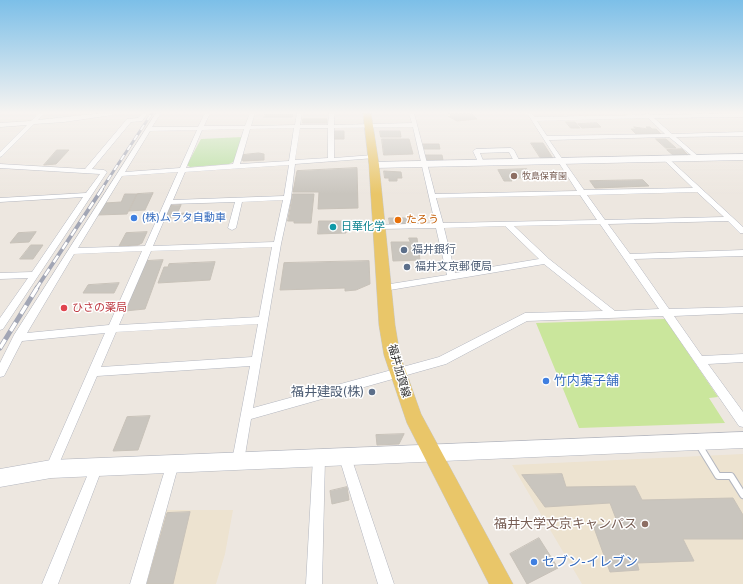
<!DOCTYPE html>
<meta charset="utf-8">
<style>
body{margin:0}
canvas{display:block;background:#ede7e0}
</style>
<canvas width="743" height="584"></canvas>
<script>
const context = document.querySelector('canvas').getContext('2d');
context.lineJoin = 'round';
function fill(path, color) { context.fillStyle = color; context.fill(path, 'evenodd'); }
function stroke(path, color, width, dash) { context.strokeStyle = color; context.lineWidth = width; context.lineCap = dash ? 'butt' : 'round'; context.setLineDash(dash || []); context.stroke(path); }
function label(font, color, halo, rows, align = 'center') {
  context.font = font + ' "Public Sans","Noto Sans JP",sans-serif'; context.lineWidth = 3; context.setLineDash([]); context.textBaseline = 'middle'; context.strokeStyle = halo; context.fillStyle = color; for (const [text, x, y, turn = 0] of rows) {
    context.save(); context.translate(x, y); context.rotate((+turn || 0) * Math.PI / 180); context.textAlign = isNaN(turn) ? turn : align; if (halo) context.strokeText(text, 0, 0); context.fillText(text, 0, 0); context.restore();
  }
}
const education = new Path2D(`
 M743 454V584H582L512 465Z
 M163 510H233L225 554 216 584H144Z`);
const green = new Path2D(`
 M242 137 235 161 229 164 190 167 187 165 201 139Z`);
const pitch = new Path2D(`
 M665 319 718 397 709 398 725 423 579 428 536 323Z`);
const building = new Path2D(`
 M449 113H471L477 119 457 121 448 116H451Z
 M265 114H293L292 117H264Z
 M303 119H327V123H303Z
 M566 122H575L580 128H571Z
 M597 123 601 127 582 128 578 124Z
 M634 127 648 129 646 127H650L652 129H656L661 134H636L631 129H636Z
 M335 131H344V139H334Z
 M380 131H400L401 137H381Z
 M382 139H409L413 154 384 155Z
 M656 139H666L676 148H666Z
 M531 143H543L554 160H542Z
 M423 144H439L440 149H424Z
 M682 149 688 155H673L667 150Z
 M57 150H69L56 164 44 165Z
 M259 153 264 154V160L243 161 242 159 243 155Z
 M425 155H442L443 160H426Z
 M357 168 358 208 318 209 319 192H293L297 171Z
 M527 169 532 178H510L512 181H504L498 170Z
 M384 171 401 172 402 178H397V181H389V178H385Z
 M643 180 649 186 595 188 590 181Z
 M153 193 145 210 129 211 137 194Z
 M125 194H137L127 214 98 215 105 203 121 202Z
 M293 194H314L311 223H294V221H288Z
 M181 205 177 214 184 213 183 217 165 218 170 206Z
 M389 218H413L414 224H390Z
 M319 221H347L346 233 318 234Z
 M36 232 29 242 10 243 18 233Z
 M147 232 142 243 138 245 119 246 126 233Z
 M409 238H417L420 260 393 261 391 242H410Z
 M31 245H43L33 259H20Z
 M163 260 145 309 125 311 146 261Z
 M369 261 370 284 356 290 345 291V288L280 290 284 263Z
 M215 262 210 280 158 283 164 267H168L169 264Z
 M119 283 114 293H83L88 285Z
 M150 416 138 450 113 451 127 417Z
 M404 434 399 444 377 445 376 435Z
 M562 474 566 487 635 486 642 500 733 498 743 515V539H683L694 561 637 563 639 570 610 572 593 525 618 524 610 503 545 507 522 475Z
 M347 487 349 500 332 504 330 491Z
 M190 512 173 584H147L167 513Z
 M539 538 558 568 527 584 510 554Z`);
const lane = new Path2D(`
 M699 445 718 476H731L743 495`);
const street = new Path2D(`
 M39 113H45L38 120 103 113H115L112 115 64 122 34 124 2 156 0 157V152L27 125 0 127V123L31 121Z
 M143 113H148L142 121 131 122 92 169 104 170 107 172 3 329 0 330V318L28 278 0 279V273L32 272 83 197 0 202V198L86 193 100 174 0 168V164L85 169 127 119 138 118Z
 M156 113H161L152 127H198L205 113H210L204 126H245L250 113H255L251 126 295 125 297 113H302L300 125H328L329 113H334V125L412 123 409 113H414L435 194 577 191 527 113H531L535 117 644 115 647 113 650 115 743 113V117L654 118 672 134 743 132V136L676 137 699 157V159L697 160 669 137 549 140 584 190 693 188 663 159 668 158 743 227V233H740L728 221 608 224 630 254 743 250V256L634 259 669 309 743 307V313L674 316 702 356 743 354V362L708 364 743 412V427L739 426 663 316 527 321 446 364 251 419 244 461 242 465 238 467 234 465 232 461 250 366 97 376 55 473 51 475 47 473 45 469 47 465 105 333 22 341 4 376 0 377V363L14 335ZM648 118 665 134 547 136 537 121ZM413 127 435 223 379 225 375 227 379 229 436 228 447 275 384 285 381 286 380 288 381 290 384 291 544 264 603 311 525 313 439 357 253 408 281 244 291 198 295 164 375 158V156L373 155 334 158V128ZM294 128 289 161 240 164 250 129ZM300 128H328V158L295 160ZM244 129 233 164 186 168 202 130ZM197 130 180 168 125 172 150 131ZM289 165 284 196 173 200 185 172ZM178 172 145 246 78 248 122 176ZM697 192 724 217 605 220 587 195ZM580 195 597 220 443 223 436 198ZM283 200 274 242 153 246 171 204 235 202 228 228 232 230 236 228 242 202ZM600 224 659 309 615 311 549 259 514 226ZM505 226 539 259 455 273 444 228ZM272 247 259 317 119 325 151 251ZM142 251 109 325 27 333 74 254ZM258 324 252 357 101 367 116 332Z
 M511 148 514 150 520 162 519 163H515L509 152 480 153 484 163 479 164 473 151 476 149Z
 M345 451 349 453 351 457 394 584H378L339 457 341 453Z
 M319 452 323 454 325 458 322 584H306L313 458 315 454Z
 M173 457 177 459 179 463 146 584H130L167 463 169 459Z
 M97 460 101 462 103 466 58 584H42L93 462Z`);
const secondary = new Path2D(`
 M743 154V160L374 168 369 165 374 162Z
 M743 432V448L51 478 0 487V469L51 460Z`);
const primary = new Path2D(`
 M363 113H371L379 165 395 325 400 355 421 414 513 584H489L407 423 384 355 379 325 369 165Z`);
const railFar2 = new Path2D(`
 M101 190 152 113`);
const railFar1 = new Path2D(`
 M36 289 102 189`);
const rail = new Path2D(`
 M0 348 37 288`);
const markers = [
 [514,176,4,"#8d6e63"],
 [134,218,4,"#3f7fe0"],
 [398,220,4,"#e8710a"],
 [333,227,4,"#0f9aa8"],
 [404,250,4,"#5c6f8a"],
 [407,267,4,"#5c6f8a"],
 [64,308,4,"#e0444e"],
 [546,381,4,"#3f7fe0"],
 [372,392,4,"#5c6f8a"],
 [645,524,4,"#8d6e63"],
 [534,562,4,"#3f7fe0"]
];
const farEducationnames = [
 ["牧島保育園",522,176]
];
const shopNames = [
 ["(株)ムラタ自動車",142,218]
];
const foodNames = [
 ["たろう",406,220]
];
const cultureNames = [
 ["日華化学",341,227]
];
const serviceNames = [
 ["福井銀行",412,250],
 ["福井文京郵便局",415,267]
];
const healthNames = [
 ["ひさの薬局",72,308]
];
const streetNames = [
 ["福井加賀線",399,371,74]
];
const nearShopnames = [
 ["竹内菓子舗",554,381],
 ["セブン-イレブン",542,562]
];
const nearServicenames = [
 ["福井建設(株)",364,392]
];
const nearEducationnames = [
 ["福井大学文京キャンパス",637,524]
];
fill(education, '#ede3d0');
fill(green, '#b8e0a0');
fill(pitch, '#cae69c');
fill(building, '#c9c5be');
stroke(building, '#c8c2b9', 1);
stroke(lane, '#b3b6bf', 8);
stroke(street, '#b3b6bf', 1);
stroke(secondary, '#b3b6bf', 1);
stroke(primary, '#c8c8c8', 1);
stroke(lane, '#fff', 6);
fill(street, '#fff');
fill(secondary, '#fff');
fill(primary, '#e9c669');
stroke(railFar2, '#a2a6b5', 3);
stroke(railFar1, '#a2a6b5', 4);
stroke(rail, '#a2a6b5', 5);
stroke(railFar2, '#fff', 2, [6]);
stroke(railFar1, '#fff', 2.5, [8]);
stroke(rail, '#fff', 3.5, [10]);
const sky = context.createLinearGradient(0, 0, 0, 194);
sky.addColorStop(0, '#7cbfe8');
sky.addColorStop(0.58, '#f7f4f1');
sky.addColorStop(1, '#f7f4f100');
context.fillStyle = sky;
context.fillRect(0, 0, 743, 194);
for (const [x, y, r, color] of markers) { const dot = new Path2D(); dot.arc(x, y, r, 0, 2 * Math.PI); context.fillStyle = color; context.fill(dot); stroke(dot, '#fff', 1.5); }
label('9px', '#785e54', '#fff', farEducationnames, 'left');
label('11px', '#366cbe', '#fff', shopNames, 'left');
label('11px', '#c56008', '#fff', foodNames, 'left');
label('11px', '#0d838f', '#fff', cultureNames, 'left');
label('11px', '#4e5e75', '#fff', serviceNames, 'left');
label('11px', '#be3a42', '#fff', healthNames, 'left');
label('11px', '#2c2c2c', '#fff', streetNames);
label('13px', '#366cbe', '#fff', nearShopnames, 'left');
label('13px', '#4e5e75', '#fff', nearServicenames, 'right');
label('13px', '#785e54', '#fff', nearEducationnames, 'right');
</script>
